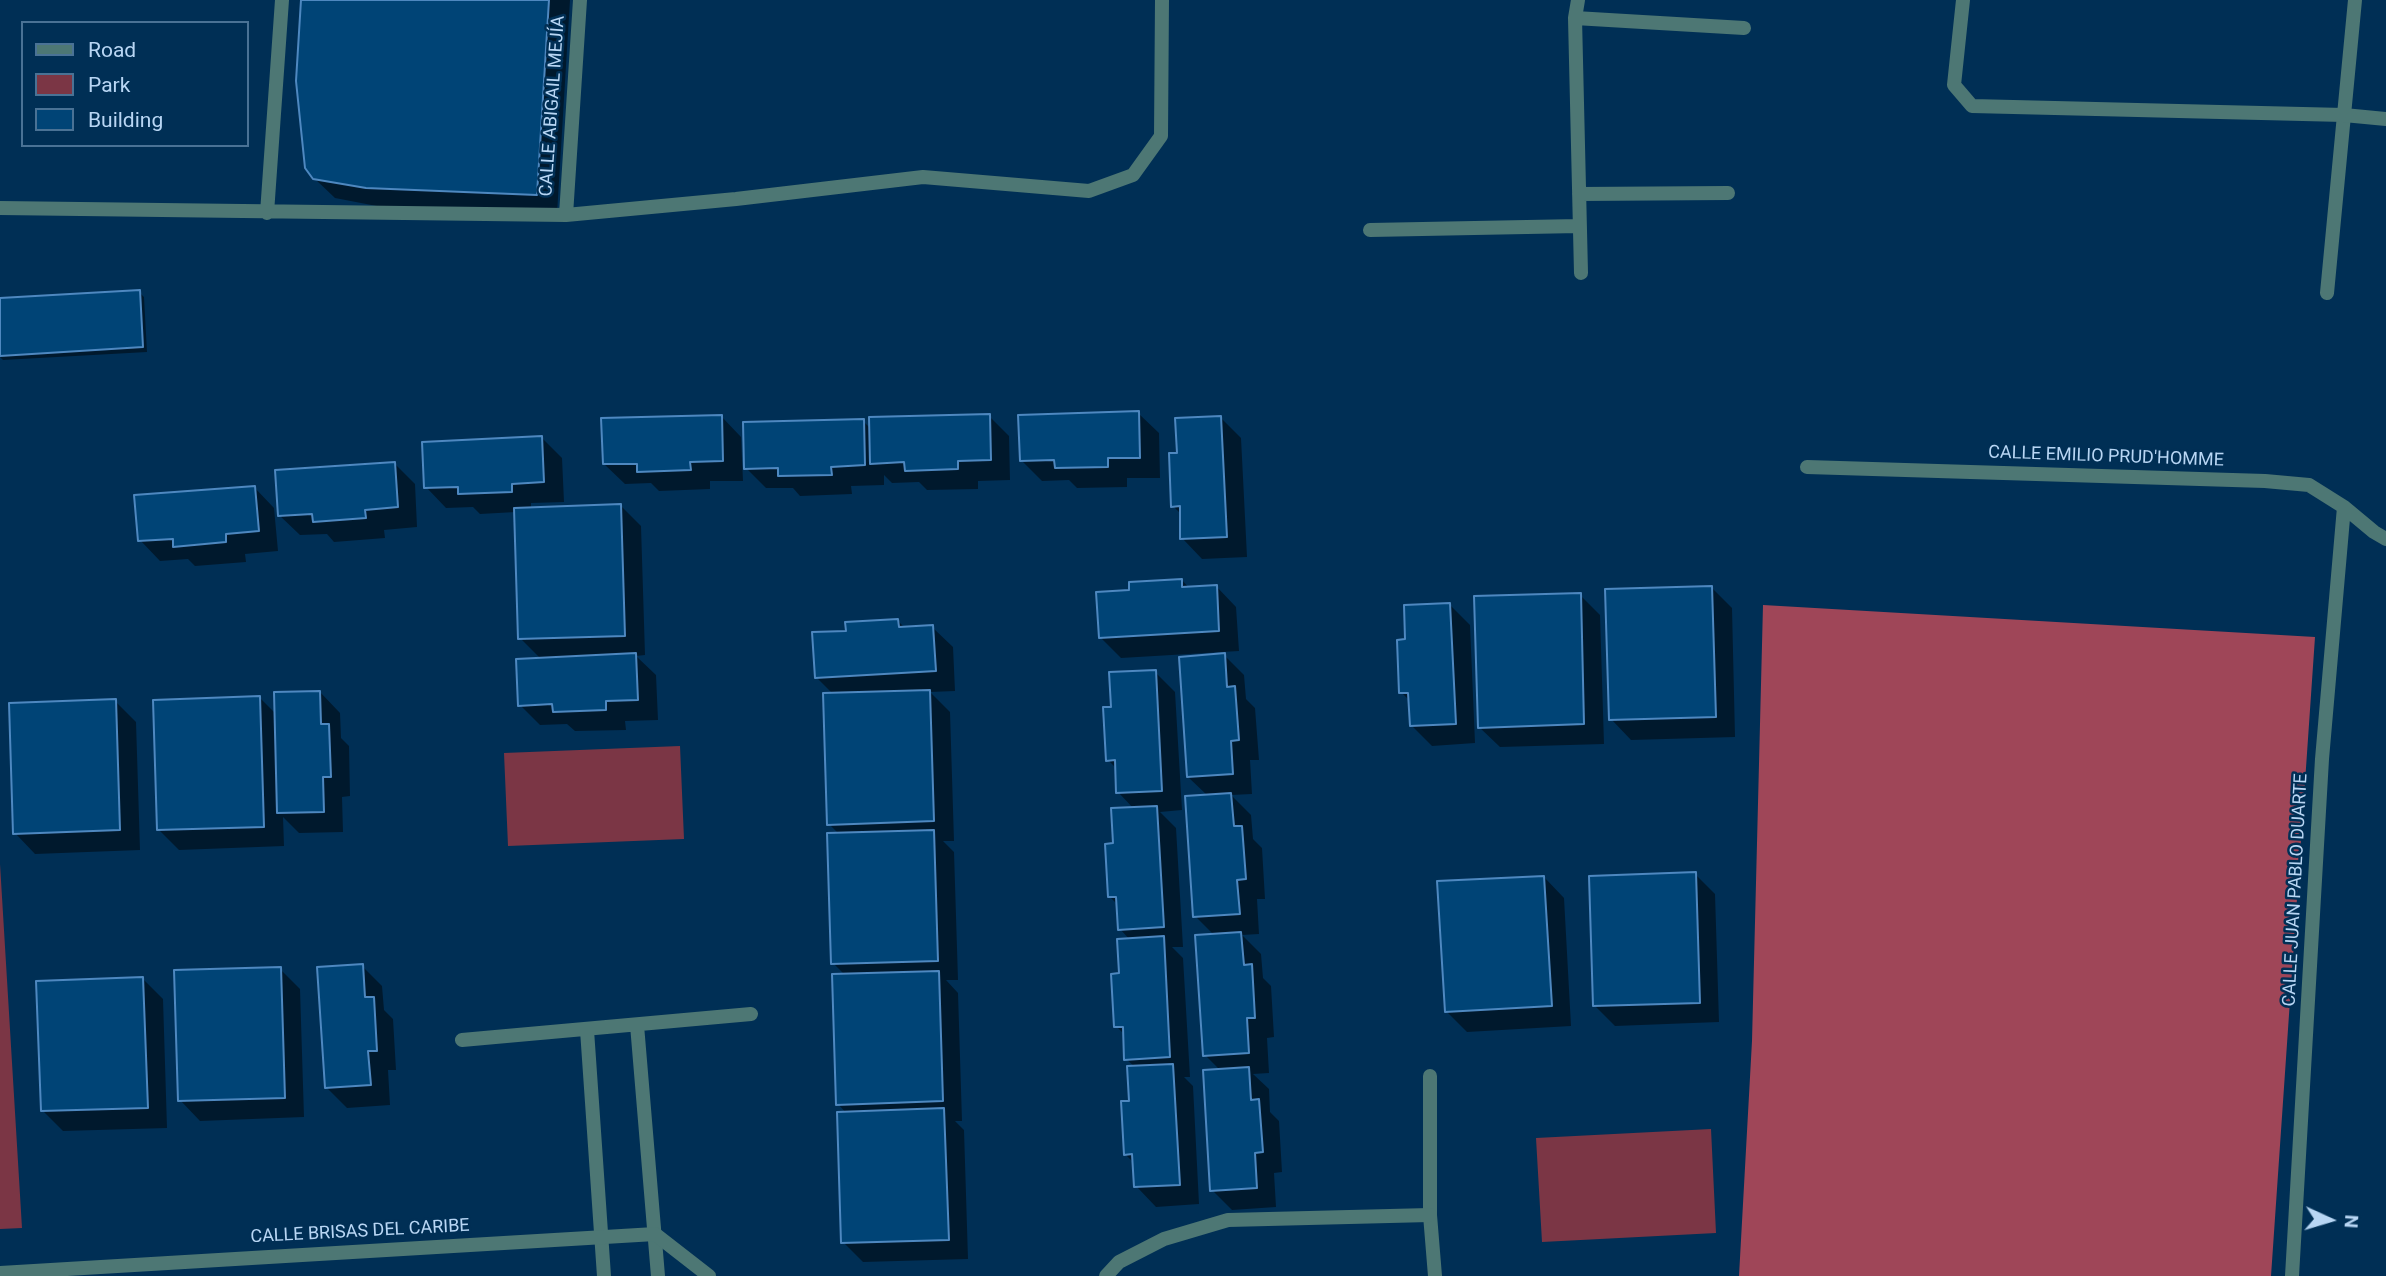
<!DOCTYPE html>
<meta charset="utf-8">
<style>
body{margin:0}
#map{position:relative;width:2386px;height:1276px;overflow:hidden;background:#002f55;font-family:Roboto,sans-serif}
canvas{display:block}
.legend{position:absolute;left:21px;top:21px;width:228px;height:126px;box-sizing:border-box;background:#002f55;border:2px solid #4a7295;margin:0;padding:9px 12px;list-style:none;font-size:21px;color:#b8d6f4}
.legend li{display:flex;align-items:center;gap:14px;height:35px}
.legend b{width:35px;border:2px solid #4a7295}
.north{position:absolute;left:2295px;top:1185px;width:70px;height:70px;-webkit-text-stroke:5px #002f55;paint-order:stroke;rotate:94deg;font-size:19px;font-weight:700;line-height:28px;text-align:center;color:#b8d6f4}
.north::after{content:'';display:block;margin:auto;width:24px;height:32px;background:#b8d6f4;clip-path:polygon(50% 0,100% 100%,50% 72%,0 100%)}
</style>
<div id="map">
<canvas width="2386" height="1276"></canvas>
<ul class="legend">
<li><b style="height:9px;background:#4d7774"></b>Road</li>
<li><b style="height:19px;background:#7b3645"></b>Park</li>
<li><b style="height:19px;background:#004476"></b>Building</li>
</ul>
<div class="north">N</div>
</div>
<script>
const context = document.querySelector('canvas').getContext('2d');
context.lineJoin = 'round';
function fill(path, color) { context.fillStyle = color; context.fill(path, 'evenodd'); }
function stroke(path, color, width, dash) { context.strokeStyle = color; context.lineWidth = width; context.lineCap = dash ? 'butt' : 'round'; context.setLineDash(dash || []); context.stroke(path); }
function label(font, color, halo, rows, align = 'center') {
  context.font = font + ' Roboto,sans-serif'; context.lineWidth = 5; context.setLineDash([]); context.textBaseline = 'middle'; context.strokeStyle = halo; context.fillStyle = color; for (const [text, x, y, turn = 0] of rows) {
    context.save(); context.translate(x, y); context.rotate((+turn || 0) * Math.PI / 180); context.textAlign = isNaN(turn) ? turn : align; if (halo) context.strokeText(text, 0, 0); context.fillText(text, 0, 0); context.restore();
  }
}
const green = new Path2D(`
 M680 746 684 839 508 846 504 753Z
 M0 864 22 1228 0 1229Z
 M1711 1129 1716 1233 1542 1242 1536 1138Z`);
const forest = new Path2D(`
 M1763 605 2315 637 2271 1276H1739L1752 1041Z`);
const shadow = new Path2D(`
 M303 0H570L557 214 387 208 335 198 314 178Z
 M139 292 144 297 147 352 3 360 0 357V300Z
 M1138 413 1159 433 1160 478H1127V487L1077 488 1069 480 1042 481 1021 460Z
 M721 416 741 437 743 481H710V489L659 491 651 483 625 484 604 464Z
 M989 416 1009 436 1010 480 978 481V489L927 490 919 482 892 483 884 475V485L851 486 852 494 800 496 793 488H766L746 468 863 421 871 429Z
 M1221 418 1241 438 1247 557 1202 559 1182 538V515L1173 506 1179 454Z
 M542 438 562 458 564 502 531 503V509L621 506 641 526 645 655 636 656 656 675 658 720 625 721 626 730 575 731 567 724 540 725 520 705 541 659 520 638 516 512 480 514 473 507 446 508 426 487Z
 M395 464 415 484 417 527 384 530 385 538 334 542 327 534 300 535 279 515Z
 M254 487 274 508 278 551 245 554 246 562 195 566 188 559 160 561 140 540Z
 M1182 580 1189 588 1216 586 1236 607 1239 651 1121 658 1101 638Z
 M1711 587 1732 608 1735 737 1631 740 1611 719Z
 M1580 595 1600 615 1604 744 1500 747 1479 727Z
 M1450 605 1470 625 1475 743 1432 746 1411 725 1410 701 1401 692 1407 641Z
 M897 620 905 628 932 627 953 647 955 691 930 692 950 712 954 841H943L954 852 958 980H946L958 993 962 1121H955L964 1130 968 1259 863 1262 843 1242 847 1114 838 1104 845 975 833 963 839 834 829 824 834 695 817 678 847 632Z
 M1224 655 1244 675 1246 699 1255 708 1259 760H1250L1252 794 1231 795 1251 815 1253 839 1262 848 1265 899H1257L1259 934 1242 935 1261 954 1263 978 1271 986 1274 1037 1267 1038 1269 1073 1253 1074 1269 1089 1270 1112 1279 1121 1282 1172 1274 1173 1276 1207 1232 1210 1212 1190 1220 1070 1205 1055 1214 935 1195 916 1208 796 1188 777Z
 M1155 672 1175 692 1182 810 1160 812 1176 828 1183 947H1172L1183 958 1190 1077H1184L1193 1086 1199 1204 1156 1207 1136 1186 1134 1163 1125 1154 1135 1067 1126 1059 1125 1035 1116 1026 1130 940 1120 929 1118 905 1109 896 1115 844 1134 809 1118 792 1117 769 1108 760 1113 708Z
 M320 692 340 713 341 738 349 746 350 796 342 797 343 832 299 833 283 817 284 846 179 850 159 830 260 698 277 715Z
 M115 701 136 722 140 850 35 854 15 833Z
 M1695 874 1715 894 1719 1022 1615 1026 1595 1006Z
 M1544 877 1564 898 1571 1026 1467 1032 1446 1011Z
 M362 966 382 986 384 1010 393 1019 396 1070H388L390 1105 347 1108 326 1087Z
 M280 969 300 989 304 1117 200 1121 180 1100Z
 M143 979 163 999 167 1128 63 1131 43 1111Z`);
const building = new Path2D(`
 M301 0H549L537 195 366 188 313 179 305 168 296 81Z
 M140 290 143 347 0 356V298Z
 M1139 411 1140 458H1108V467L1055 468 1054 460 1020 461 1018 415Z
 M990 414 991 460 958 461V469L905 471 904 462 870 464 869 417Z
 M722 415 723 461 690 462 691 470 637 472V464H603L601 418Z
 M1221 416 1227 537 1180 539V506L1171 507 1169 453H1177L1175 418Z
 M864 419 865 465 831 467 832 475 778 476V468L744 469 743 422Z
 M542 436 544 482 512 484V492L458 494V487L424 488 422 442Z
 M395 462 398 507 365 510 366 518 313 522 312 514 278 516 275 470Z
 M255 486 259 531 226 534V542L173 547V539L138 541 134 495Z
 M621 504 625 636 518 639 514 508Z
 M1182 579V587L1217 585 1219 631 1099 638 1096 592 1129 590V582Z
 M1712 586 1716 717 1609 720 1605 589Z
 M1581 593 1584 724 1478 728 1474 596Z
 M1450 603 1456 724 1410 726 1408 693H1399L1397 640 1405 639 1404 605Z
 M898 619 899 627 933 625 936 671 815 678 812 632 846 631 845 622Z
 M636 653 638 700 606 701V710L553 712 552 704 518 706 516 659Z
 M1225 653 1227 687 1235 686 1239 740 1231 741 1233 774 1187 777 1179 657Z
 M1156 670 1162 791 1116 793 1115 760 1106 761 1103 707H1111L1109 672Z
 M930 690 934 821 827 825 823 693Z
 M320 691 321 724H329L331 777H323L324 812 277 813 274 692Z
 M260 696 264 827 157 830 153 700Z
 M116 699 120 830 13 834 9 703Z
 M1231 793 1234 826H1242L1246 879 1237 880 1240 914 1193 917 1185 796Z
 M1157 806 1164 927 1118 930 1116 897H1108L1105 844 1113 843 1111 808Z
 M934 830 938 961 831 964 827 833Z
 M1696 872 1700 1003 1593 1006 1589 876Z
 M1544 876 1552 1006 1445 1012 1437 881Z
 M1241 932 1244 965 1252 964 1255 1018H1247L1249 1053 1203 1056 1195 935Z
 M1164 936 1170 1057 1124 1060 1123 1027H1114L1111 974 1119 973 1117 939Z
 M363 964 365 997H374L377 1051H368L371 1085 325 1088 317 967Z
 M281 967 285 1098 178 1101 174 970Z
 M939 971 943 1101 836 1105 832 974Z
 M143 977 148 1108 41 1111 36 981Z
 M1173 1064 1180 1185 1134 1187 1132 1154 1124 1155 1121 1101H1129L1127 1066Z
 M1249 1067 1251 1100 1259 1099 1263 1152 1255 1153 1257 1188 1210 1191 1203 1070Z
 M944 1108 949 1240 841 1243 837 1112Z`);
const service = new Path2D(`
 M2327 293 2344 115
 M637 1025 658 1276
 M587 1030 604 1276
 M462 1040 751 1014
 M1430 1076V1215L1435 1276`);
const minor = new Path2D(`
 M1578 0 1575 18 1581 273
 M1963 0 1954 85 1972 106 2344 115 2386 119
 M1575 18 1744 28
 M2344 115 2355 0
 M1579 194 1728 193
 M0 208 566 215 736 199 923 177 1089 191 1133 175 1161 136 1162 0
 M267 213 282 0
 M566 215 580 0
 M1370 230 1579 226
 M1807 467 2265 481 2309 485 2344 507 2374 532 2386 539
 M0 1273 655 1234 709 1276
 M1106 1276 1119 1262 1164 1239 1228 1220 1430 1215
 M2292 1276 2322 759 2344 507`);
const streetNames = [
 ["CALLE ABIGAIL MEJÍA",553,106,-86],
 ["CALLE EMILIO PRUD'HOMME",2106,457,2],
 ["CALLE JUAN PABLO DUARTE",2296,890,-87],
 ["CALLE BRISAS DEL CARIBE",360,1232,-3]
];
fill(green, '#7b3645');
fill(forest, '#9f4658');
fill(shadow, '#0007');
fill(building, '#004476');
stroke(building, '#4e88c0', 2);
stroke(service, '#4d7774', 14);
stroke(minor, '#4d7774', 14);
label('18px', '#b8d6f4', '#002f55', streetNames);
</script>
